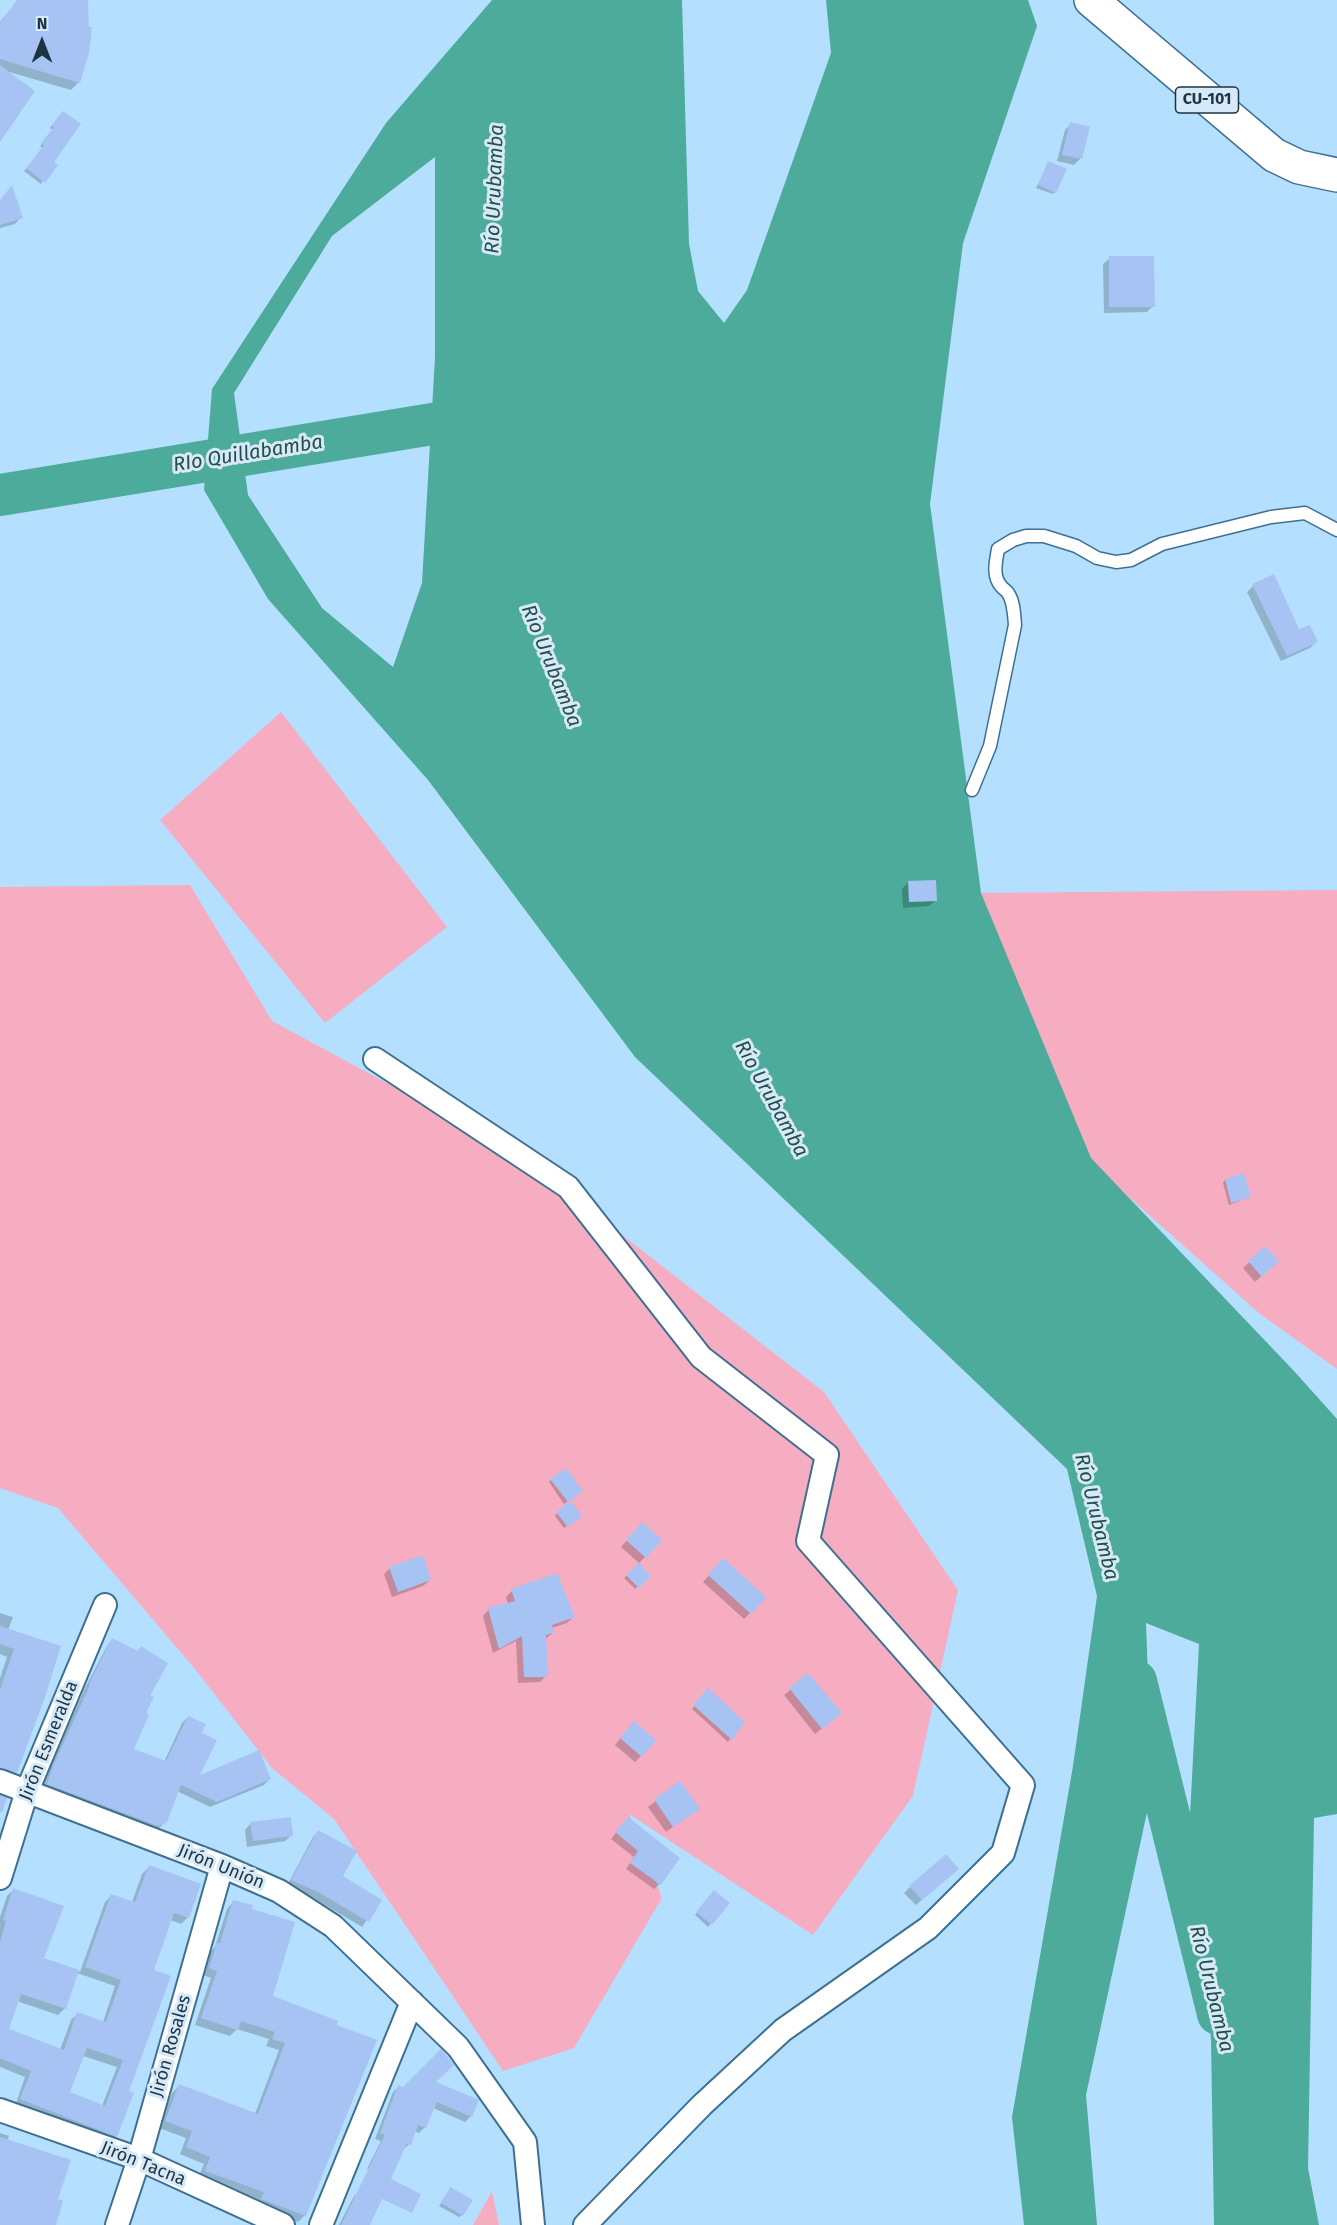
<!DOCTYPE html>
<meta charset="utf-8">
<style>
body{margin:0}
#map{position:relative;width:1337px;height:2225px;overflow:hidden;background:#b5dffe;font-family:"Fira Sans",sans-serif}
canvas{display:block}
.north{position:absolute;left:12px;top:12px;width:60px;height:60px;-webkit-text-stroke:4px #d5e9f9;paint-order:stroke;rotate:0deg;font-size:16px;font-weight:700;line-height:24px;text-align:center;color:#1f3443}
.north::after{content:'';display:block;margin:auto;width:21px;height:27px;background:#1f3443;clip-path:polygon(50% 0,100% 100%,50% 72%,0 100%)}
</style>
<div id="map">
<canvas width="1337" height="2225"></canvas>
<div class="north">N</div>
</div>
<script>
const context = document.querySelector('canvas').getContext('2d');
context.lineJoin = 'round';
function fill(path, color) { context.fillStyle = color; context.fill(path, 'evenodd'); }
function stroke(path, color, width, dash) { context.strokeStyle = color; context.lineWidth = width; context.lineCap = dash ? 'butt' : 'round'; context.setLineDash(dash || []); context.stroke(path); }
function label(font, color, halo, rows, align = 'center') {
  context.font = font + ' "Fira Sans",sans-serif'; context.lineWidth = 6; context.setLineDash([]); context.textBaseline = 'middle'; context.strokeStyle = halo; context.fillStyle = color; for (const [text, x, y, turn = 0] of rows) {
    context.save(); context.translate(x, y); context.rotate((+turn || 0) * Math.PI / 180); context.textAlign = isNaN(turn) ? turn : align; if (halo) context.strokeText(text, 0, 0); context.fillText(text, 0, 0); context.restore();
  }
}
const green = new Path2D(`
 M281 712 447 927 325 1023 160 820Z
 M190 885 272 1021 518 1154 824 1392 958 1590 913 1796 813 1935 629 1814 662 1898 574 2048 503 2071 334 1819 272 1768 195 1669 58 1508 0 1488V887Z
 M1337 890V1369L1260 1314 1129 1197 970 1047 839 894Z
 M492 2191 499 2225H473Z`);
const water = new Path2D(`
 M492 0H682L689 244 698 291 724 323 747 290 831 53 826 0H1028L1037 26 963 243 930 504 981 893 1091 1158 1294 1371 1337 1419V1814L1314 1818 1308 2168 1319 2225H1214L1211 2039 1190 1816 1199 1644 1146 1623 1152 1789 1086 2095 1097 2225H1024L1012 2117 1073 1766 1097 1596 1067 1469 635 1057 428 780 268 599 204 490 212 389 386 123ZM435 157V357L422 583 393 667 322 608 248 495 234 393 332 236Z`);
const shadow = new Path2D(`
 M18 0H86L79 82 71 90 6 71 0 139V22Z
 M60 115 52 162 41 184 24 171 43 149 40 146 53 130 50 128Z
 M1071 124 1080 159 1074 165 1057 161 1065 130Z
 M1049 163 1055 192 1053 194 1036 188Z
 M0 201 21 217 15 224 0 228Z
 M1110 258 1153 306 1147 312 1104 313 1103 264Z
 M1253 586 1299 631 1316 642 1310 648 1281 661 1247 592Z
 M908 882 936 900 929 906 903 908 902 889Z
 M1225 1180 1249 1197 1229 1205 1223 1183Z
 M1265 1248 1277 1261 1255 1282 1243 1268Z
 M551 1480 578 1493 564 1504 549 1482Z
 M557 1513 577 1518 564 1528 555 1516Z
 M636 1530 645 1557 639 1563 621 1547Z
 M723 1560 750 1613 744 1619 703 1582Z
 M639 1565 649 1576 635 1589 624 1578Z
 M390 1568 430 1580 423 1586 392 1597 384 1574Z
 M512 1591 573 1617 567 1623 552 1628 553 1633 545 1639 546 1676 540 1682 518 1683 516 1641 493 1653 483 1616 489 1609 508 1604 506 1597Z
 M0 1613 13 1617 8 1630 59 1647 15 1772 8 1780 0 1777V1678L7 1657 0 1654Z
 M112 1640 137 1652 141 1648 148 1696 132 1750 164 1762 182 1723 188 1717 200 1734 197 1778 270 1779 264 1785 210 1807 177 1791 165 1822 159 1828 151 1831 40 1790 84 1690 107 1646Z
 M808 1675 834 1719 815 1734 784 1695Z
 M708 1691 743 1722 728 1742 692 1709Z
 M628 1729 641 1756 635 1762 615 1745Z
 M680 1783 698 1808 666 1832 648 1807Z
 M251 1823 292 1835 285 1841 247 1847 245 1830Z
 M623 1824 660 1884 654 1889 626 1869 634 1857 611 1839Z
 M318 1832 341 1877 380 1901 362 1927 312 1897 287 1886 313 1837Z
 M149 1867 199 1885 187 1918 181 1924 170 1920 152 1971 128 2092 116 2136 109 2142 15 2106 25 2077 0 2067V1917L7 1896 13 1890 42 1959 80 1972 105 1902 112 1895 132 1902 142 1874ZM77 1973 115 1986 103 2022 77 2014 71 2020 60 2050 8 2030 17 2001 58 2015 65 2008ZM83 2056 117 2067 102 2106 68 2093Z
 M951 1875 916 1905 904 1893 910 1887Z
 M714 1892 728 1903 708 1927 695 1915Z
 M234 1901 271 1997 336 2022 305 2215 298 2222 255 2206 258 2199 198 2178 204 2164 180 2154 186 2138 159 2128 172 2093 179 2086 255 2114 279 2050 266 2046 269 2039 237 2029 230 2036 195 2025 211 1978 203 1975 211 1951 215 1947 227 1909Z
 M434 2083 471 2116 465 2122 433 2108 425 2127 419 2133 414 2131 409 2144 404 2149 386 2180 367 2169 381 2141 375 2139 393 2092 398 2087 403 2089Z
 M0 2133 9 2136 7 2141 56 2200 55 2225H0Z
 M450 2189 462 2215 459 2217 439 2206Z
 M360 2190 368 2225H339L354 2196Z`);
const river = new Path2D(`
 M0 495 487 415
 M1136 1681 1218 2014`);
const building = new Path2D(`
 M17 0H88L89 27H92L89 53 80 83 0 59V23Z
 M0 65 35 91 0 142Z
 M63 111 81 124 54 162 58 165 45 183 26 168 44 145 41 143 54 127 52 125Z
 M1070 122 1090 127 1082 159 1062 155Z
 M1048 161 1067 169 1056 193 1038 185Z
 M12 185 23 218 0 225V200Z
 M1109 256H1154L1155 307H1109Z
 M1274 574 1299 629 1310 625 1318 642 1287 656 1252 584Z
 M936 880 937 901 909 902 908 881Z
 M1244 1173 1251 1197 1231 1203 1225 1179Z
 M1265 1246 1279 1261 1262 1277 1248 1261Z
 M566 1468 583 1491 568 1502 550 1479Z
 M571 1501 582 1516 568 1527 556 1512Z
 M642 1522 662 1540 646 1558 626 1540Z
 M423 1555 431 1580 398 1592 389 1567Z
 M723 1558 766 1597 751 1614 708 1575Z
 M639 1563 651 1576 639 1588 626 1575Z
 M557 1573 575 1617 552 1625 554 1633 546 1635 548 1677H524L522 1636 499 1649 488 1608 515 1601 511 1589Z
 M0 1626 61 1646 44 1700 17 1773 0 1768V1690L14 1649 0 1644Z
 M112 1638 138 1651 141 1646 168 1663 150 1696 154 1697 146 1713 149 1715 134 1749 166 1761 188 1716 206 1724 202 1733 217 1740 200 1775 259 1750 271 1779 217 1802 181 1785 167 1822 158 1826 47 1784 53 1766 90 1685 89 1684Z
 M808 1673 842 1713 822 1729 789 1688Z
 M708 1688 745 1722 732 1740 693 1705Z
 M634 1721 656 1740 642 1757 620 1738Z
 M680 1781 700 1809 673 1827 654 1799Z
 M0 1795 7 1798 2 1812H0Z
 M291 1817 293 1836 253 1841 250 1822Z
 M628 1817 680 1858 661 1885 630 1863 638 1851 615 1832Z
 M318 1830 357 1851 343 1876 382 1900 369 1922 318 1892 291 1880Z
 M946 1854 959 1869 922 1900 909 1886Z
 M149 1865 201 1884 189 1918 174 1913 154 1970 171 1976 129 2091 134 2093 117 2137 20 2099 31 2071 0 2058V1943L6 1921 3 1920 13 1888 64 1906 44 1958 79 1970 66 2009 21 1994 9 2029 64 2050 77 2012 106 2022 121 1980 85 1967 111 1894 135 1902ZM87 2048 123 2060 105 2106 70 2092Z
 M714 1890 730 1903 712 1925 696 1912Z
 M233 1900 253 1905 252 1909 295 1922 273 1996 338 2021 337 2025 377 2040 306 2216 261 2199 264 2192 205 2171 210 2157 186 2147 192 2131 165 2121 179 2084 258 2114 285 2043 272 2039 275 2032 241 2021 238 2030 201 2018 217 1971 209 1968 217 1943H220Z
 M441 2049 454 2065 436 2082 479 2100 472 2117 437 2102 426 2128 418 2125 411 2145 407 2143 391 2179 421 2194 412 2213 382 2199 370 2225H341L385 2135 380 2133 398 2085 403 2087Z
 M0 2137 71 2160 58 2199 63 2201 56 2225H0Z
 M450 2187 473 2200 463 2216 441 2203Z`);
const service = new Path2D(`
 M972 790 990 746 1015 625C1014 614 1014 602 1008 593 1005 589 1004 590 1001 586 992 576 996 561 998 549L1013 540 1026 536H1044L1076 546 1097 558 1116 562 1131 560 1162 544 1271 517 1305 513 1337 530`);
const minor = new Path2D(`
 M375 1059 568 1187 701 1357 827 1455 808 1541 1023 1785 1003 1853 928 1928 783 2030 702 2105 585 2225
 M0 1781 222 1866 279 1891 333 1926 458 2047 525 2142 533 2225
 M0 1878 27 1791 105 1605
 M0 2110 139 2159 283 2225
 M117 2225 139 2159 222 1866
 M321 2225 412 2002`);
const primary = new Path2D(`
 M1091 0 1274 155 1299 167 1337 175`);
const shields = [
 [1207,100,63]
];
const shieldNames = [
 ["CU-101",1207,100]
];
const streetNames = [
 ["Jirón Esmeralda",49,1741,-68],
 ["Jirón Unión",221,1867,22],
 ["Jirón Rosales",171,2046,-74],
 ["Jirón Tacna",143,2164,22]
];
const waterNames = [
 ["Río Urubamba",495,189,-88],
 ["RIo Quillabamba",248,454,-9],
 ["Río Urubamba",551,666,68],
 ["Río Urubamba",771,1099,61],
 ["Río Urubamba",1096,1517,76],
 ["Río Urubamba",1211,1989,76]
];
fill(green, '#f6adc2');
fill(water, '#4cab9a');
fill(shadow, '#0003');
stroke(river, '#4cab9a', 42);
fill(building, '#a6c3f4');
stroke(service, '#3e7092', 15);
stroke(minor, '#3e7092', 26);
stroke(primary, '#3e7092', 36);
stroke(service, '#fff', 12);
stroke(minor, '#fff', 22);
stroke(primary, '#fff', 33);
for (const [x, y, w] of shields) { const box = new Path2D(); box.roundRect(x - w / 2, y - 13, w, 26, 4.5); context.fillStyle = '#d5e9f9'; context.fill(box); stroke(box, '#1f3443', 1.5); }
label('bold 16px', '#1f3443', null, shieldNames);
label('18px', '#1f3443', '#d5e9f9', streetNames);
label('italic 20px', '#244e47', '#d5e9f9', waterNames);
</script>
